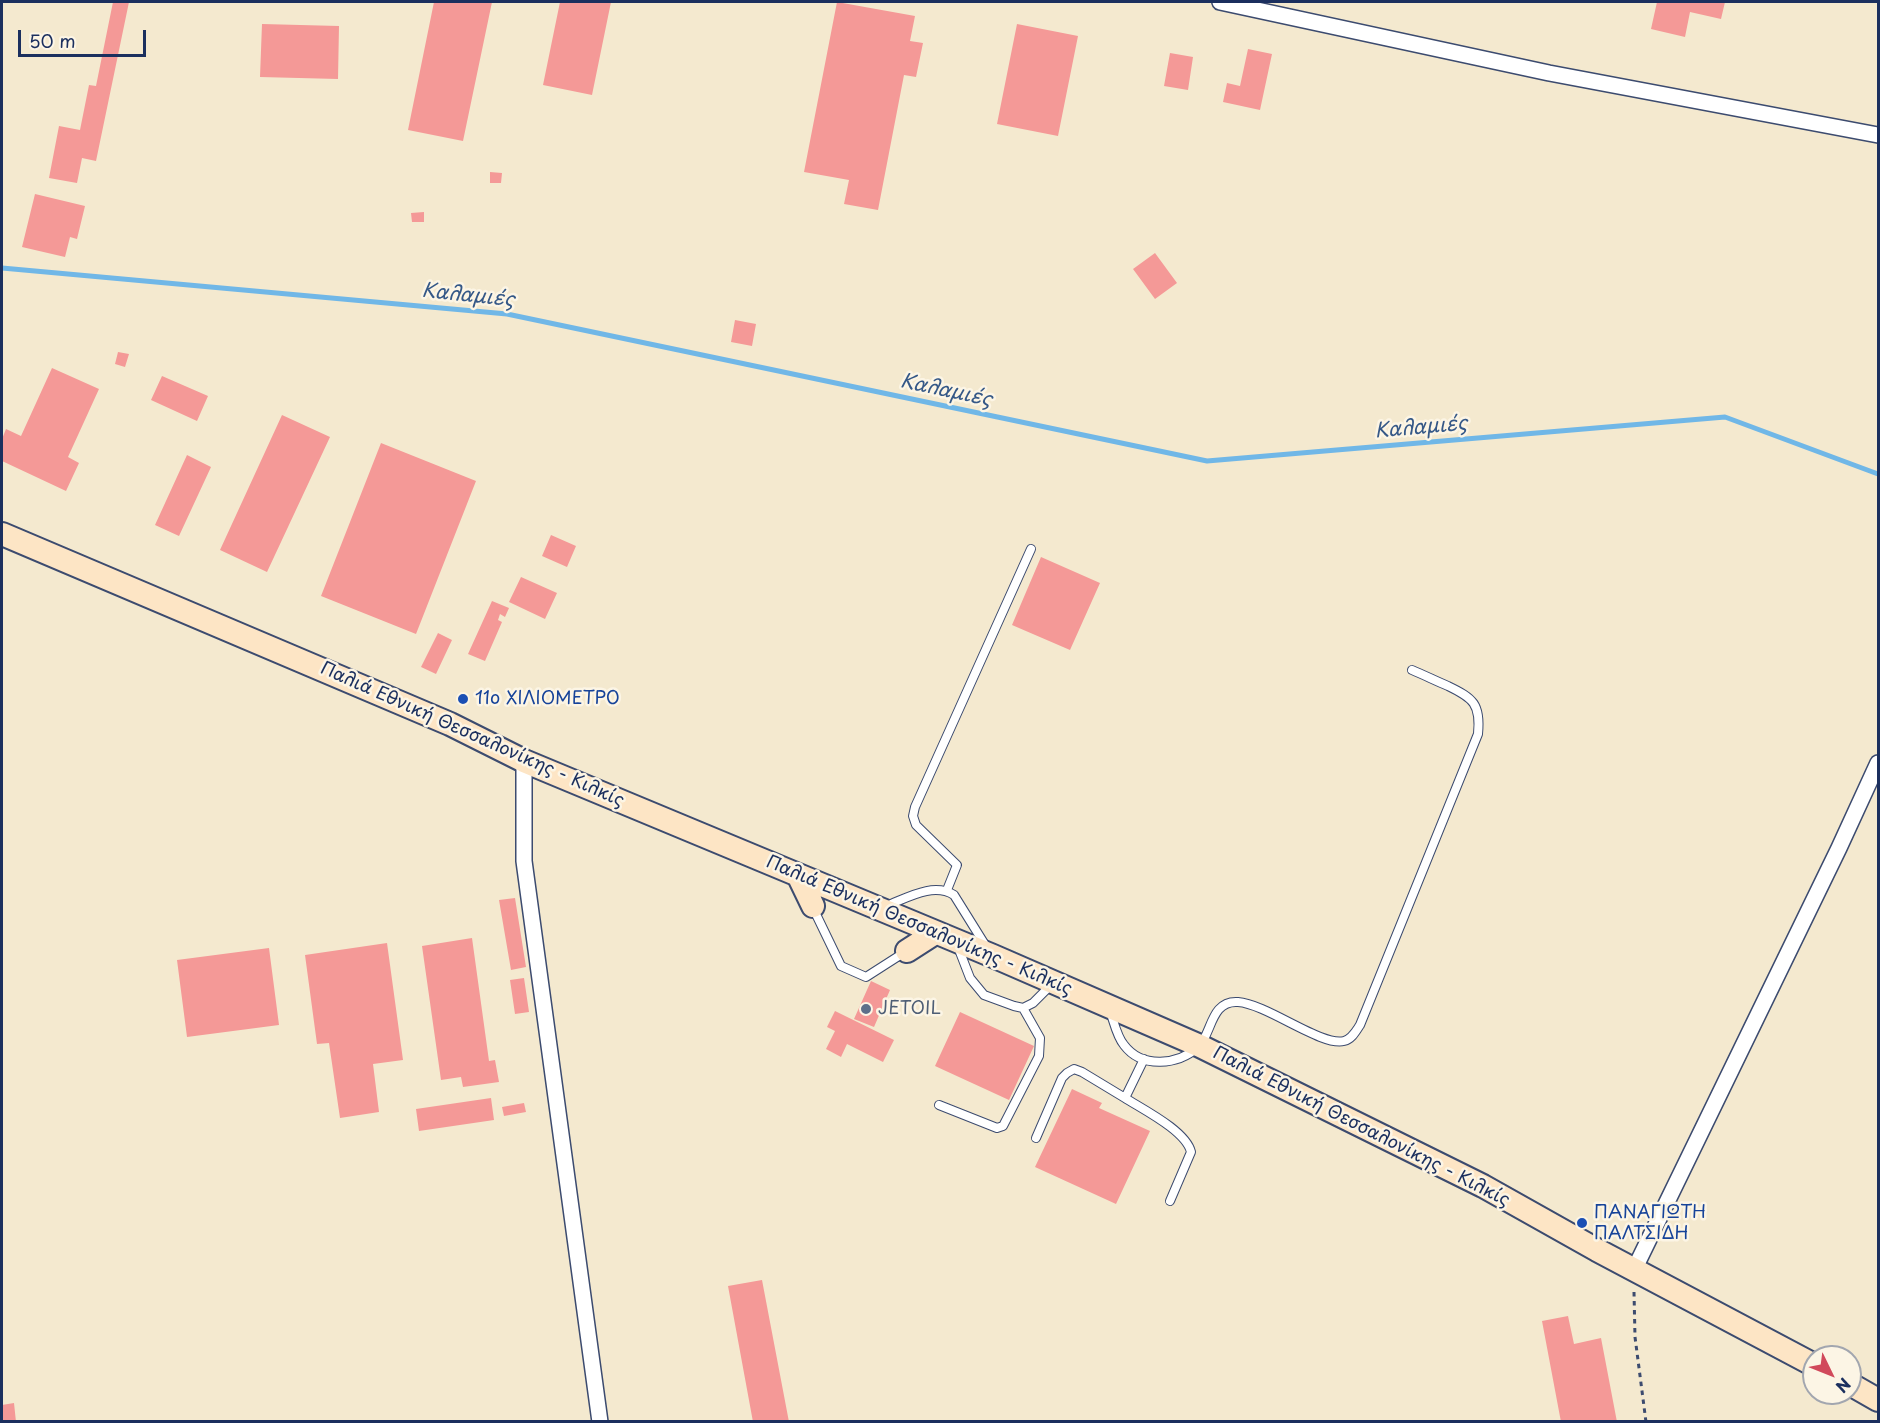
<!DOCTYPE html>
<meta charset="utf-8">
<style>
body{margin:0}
#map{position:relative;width:1880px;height:1423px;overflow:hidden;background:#f4e9cf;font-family:"Playpen Sans",sans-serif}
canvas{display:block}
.frame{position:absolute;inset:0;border:3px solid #1b2f5e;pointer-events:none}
.north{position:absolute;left:1802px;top:1345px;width:60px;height:60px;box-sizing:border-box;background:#fcf5e5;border:2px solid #a2a6af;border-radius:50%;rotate:133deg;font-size:16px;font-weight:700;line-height:24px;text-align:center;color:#1b2f5e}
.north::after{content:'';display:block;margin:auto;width:21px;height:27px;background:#d1495b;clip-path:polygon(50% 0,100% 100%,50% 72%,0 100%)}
.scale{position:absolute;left:18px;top:30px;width:128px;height:27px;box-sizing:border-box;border:3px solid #1b2f5e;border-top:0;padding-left:8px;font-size:18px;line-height:21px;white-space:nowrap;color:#1b2f5e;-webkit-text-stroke:4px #fcf5e5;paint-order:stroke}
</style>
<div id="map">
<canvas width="1880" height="1423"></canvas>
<div class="frame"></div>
<div class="north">N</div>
<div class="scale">50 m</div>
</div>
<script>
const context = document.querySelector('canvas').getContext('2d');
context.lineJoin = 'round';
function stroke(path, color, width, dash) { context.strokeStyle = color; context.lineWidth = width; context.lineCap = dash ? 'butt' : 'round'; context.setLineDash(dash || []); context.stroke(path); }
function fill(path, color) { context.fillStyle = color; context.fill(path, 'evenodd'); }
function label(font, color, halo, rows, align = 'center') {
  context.font = font + ' "Playpen Sans",sans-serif'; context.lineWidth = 5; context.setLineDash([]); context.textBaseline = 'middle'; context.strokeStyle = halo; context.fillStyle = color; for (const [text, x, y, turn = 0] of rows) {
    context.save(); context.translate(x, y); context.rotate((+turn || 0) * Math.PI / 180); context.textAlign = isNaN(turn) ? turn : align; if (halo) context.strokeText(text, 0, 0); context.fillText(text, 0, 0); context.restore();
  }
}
const stream = new Path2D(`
 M2 268 507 314 1207 461 1725 417 1878 474`);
const building = new Path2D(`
 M113 2H129L96 161 82 158 77 183 49 178 59 126 80 130 89 85 96 86Z
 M434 2H492L463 141 408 130Z
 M560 2H611L592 95 543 85Z
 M837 2 915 16 910 41 923 43 916 77 904 75 878 210 844 204 849 180 804 172Z
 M1657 2H1725L1721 19 1690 12 1685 37 1651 29Z
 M262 24 339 26 338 79 260 77Z
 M1017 24 1078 36 1058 136 997 124Z
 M1248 49 1272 54 1260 110 1223 102 1227 83 1240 86Z
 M1170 53 1193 57 1188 90 1164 86Z
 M490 172 502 173 501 183H490Z
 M35 194 85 206 77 239 70 237 65 257 22 247Z
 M424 212V222H412L411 213Z
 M1155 253 1177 283 1155 299 1133 269Z
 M735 320 756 324 752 346 731 342Z
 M118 352 129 354 125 367 115 364Z
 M52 368 99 389 68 457 79 463 66 491 2 461V439L6 429 21 436Z
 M162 376 208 396 197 421 151 400Z
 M282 415 330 437 267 572 220 550Z
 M381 443 476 481 416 634 321 596Z
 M187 455 211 467 179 536 155 525Z
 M551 535 576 546 567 567 542 556Z
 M1041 557 1100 583 1070 650 1012 625Z
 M521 577 557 593 545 619 509 602Z
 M492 601 509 608 505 617 500 614 498 620 502 622 485 661 468 654Z
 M438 633 452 640 436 674 421 667Z
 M515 898 526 967 511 970 499 900Z
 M472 938 489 1061 495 1060 499 1082 463 1087 461 1077 441 1080 422 946Z
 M387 943 403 1060 373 1064 379 1112 340 1118 329 1043 317 1044 305 955Z
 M269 948 279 1025 187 1037 177 960Z
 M524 978 529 1012 515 1014 510 980Z
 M871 981 890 990 874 1027 854 1019Z
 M835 1011 894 1040 883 1062 847 1044 841 1057 826 1049 835 1031 827 1027Z
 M960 1012 1034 1046 1009 1100 935 1066Z
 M1072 1089 1102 1103 1099 1108 1150 1131 1116 1204 1035 1167Z
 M491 1098 494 1120 419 1131 416 1109Z
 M524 1103 526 1112 504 1116 502 1107Z
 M762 1280 789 1422H753L728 1286Z
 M1568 1316 1574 1344 1601 1338 1617 1422H1561L1542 1321Z
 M14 1403 16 1422H2V1405Z`);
const path = new Path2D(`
 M1634 1292 1635 1337 1646 1422`);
const service = new Path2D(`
 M947 890 957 865 916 825 913 816 915 807 1031 549
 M886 906C907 898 933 882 954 895L987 948
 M813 908 841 966 866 977 905 952
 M958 947 970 978 984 995 1014 1006 1023 1008 1033 1003 1052 984
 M1110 1011C1114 1022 1117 1037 1124 1045 1142 1069 1178 1065 1198 1047 1212 1035 1210 1000 1238 1002 1267 1004 1322 1047 1344 1041 1352 1039 1356 1031 1360 1025L1478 734C1481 704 1473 698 1448 686 1436 681 1424 675 1412 670
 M1125 1098C1144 1110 1186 1131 1191 1152L1170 1201
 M939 1105 997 1128 1003 1126 1039 1056 1040 1038 1023 1008
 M1036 1138 1062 1078 1067 1073 1074 1069 1082 1072 1125 1098 1144 1059`);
const minor = new Path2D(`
 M1220 2 1549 73 1878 135
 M524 761V861L600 1422
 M1634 1270 1839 848 1878 763`);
const secondary = new Path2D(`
 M2 534 450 724 524 761 993 956 1200 1046 1483 1186 1597 1250 1814 1365
 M798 875 813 906
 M907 951 935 933
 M1850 1384 1878 1400`);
const markers = [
 [463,699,6,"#1a4fb4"],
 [866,1009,6,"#5c6f8a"],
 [1582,1223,6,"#1a4fb4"]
];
const transitNames = [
 ["11ο ΧΙΛΙΟΜΕΤΡΟ",475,699],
 ["ΠΑΝΑΓΙΩΤΗ",1594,1213],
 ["ΠΑΛΤΣΙΔΗ",1594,1234]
];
const streetNames = [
 ["Παλιά Εθνική Θεσσαλονίκης - Κιλκίς",472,735,24],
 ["Παλιά Εθνική Θεσσαλονίκης - Κιλκίς",919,926,23],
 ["Παλιά Εθνική Θεσσαλονίκης - Κιλκίς",1361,1127,27]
];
const serviceNames = [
 ["JETOIL",878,1009]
];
const waterNames = [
 ["Καλαμιές",468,296,6],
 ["Καλαμιές",946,391,12],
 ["Καλαμιές",1421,428,-5]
];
stroke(stream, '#70b7e7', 5);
fill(building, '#f49997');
stroke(service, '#3c4b6f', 10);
stroke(minor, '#3c4b6f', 18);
stroke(secondary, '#3c4b6f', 26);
stroke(path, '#3c4b6f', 3, [4.5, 4.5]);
stroke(service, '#fff', 8);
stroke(minor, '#fff', 15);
stroke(secondary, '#fde5c5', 22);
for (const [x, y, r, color] of markers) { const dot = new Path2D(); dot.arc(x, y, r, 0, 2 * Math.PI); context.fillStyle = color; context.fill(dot); stroke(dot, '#fcf5e5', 2); }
label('18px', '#164399', '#fcf5e5', transitNames, 'left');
label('18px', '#1b2f5e', '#fcf5e5', streetNames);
label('18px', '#4e5e75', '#fcf5e5', serviceNames, 'left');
label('italic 20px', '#355887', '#fcf5e5', waterNames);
</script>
